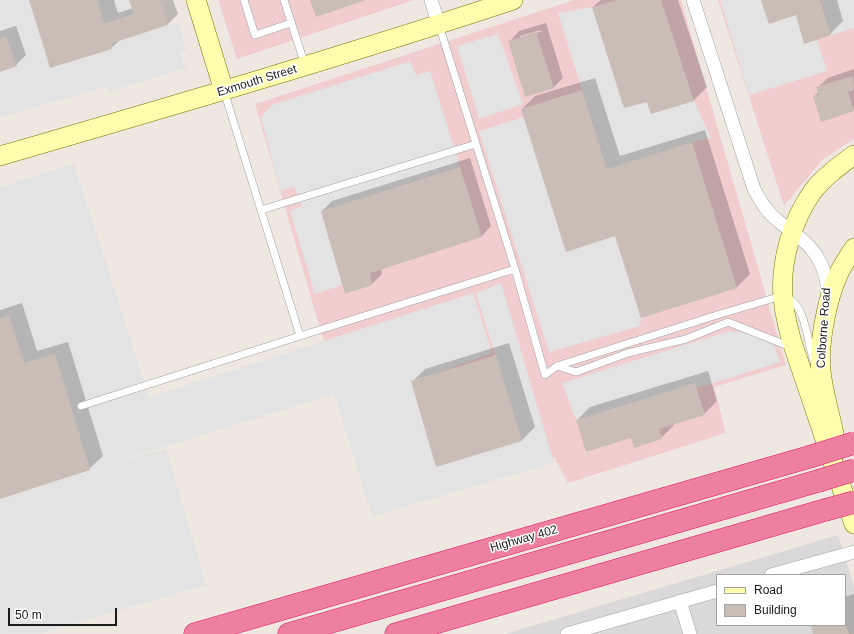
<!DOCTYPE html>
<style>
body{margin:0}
#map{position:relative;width:854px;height:634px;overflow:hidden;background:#eee8e0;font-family:Helvetica,sans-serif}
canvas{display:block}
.legend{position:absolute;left:716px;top:574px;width:130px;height:52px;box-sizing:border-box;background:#fff;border:1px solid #a4a4a4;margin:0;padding:5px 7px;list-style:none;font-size:12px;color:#1b1b1b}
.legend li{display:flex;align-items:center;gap:8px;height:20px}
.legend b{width:20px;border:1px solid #a4a4a4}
.scale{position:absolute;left:8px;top:608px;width:109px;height:18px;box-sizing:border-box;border:2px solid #1b1b1b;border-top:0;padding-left:5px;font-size:12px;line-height:14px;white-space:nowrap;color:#1b1b1b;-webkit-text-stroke:3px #fff;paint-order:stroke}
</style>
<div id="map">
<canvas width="854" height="634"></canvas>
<ul class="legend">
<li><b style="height:5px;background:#fefcad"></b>Road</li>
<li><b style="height:11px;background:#cabdb6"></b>Building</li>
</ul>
<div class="scale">50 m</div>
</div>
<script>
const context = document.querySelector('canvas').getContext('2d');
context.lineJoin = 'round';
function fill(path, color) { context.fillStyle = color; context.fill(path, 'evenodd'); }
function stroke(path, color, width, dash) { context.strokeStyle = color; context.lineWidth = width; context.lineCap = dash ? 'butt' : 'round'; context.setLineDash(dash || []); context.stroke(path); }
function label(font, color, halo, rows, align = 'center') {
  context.font = font + ' Helvetica,sans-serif'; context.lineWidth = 3; context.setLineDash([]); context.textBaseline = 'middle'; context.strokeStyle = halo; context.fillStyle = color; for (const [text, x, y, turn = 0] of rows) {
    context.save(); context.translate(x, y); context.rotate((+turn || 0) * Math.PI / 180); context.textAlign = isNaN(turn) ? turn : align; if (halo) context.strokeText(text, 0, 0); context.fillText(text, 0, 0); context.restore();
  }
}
const residential = new Path2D(`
 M838 535 854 587V634H505ZM717 575H845V625H717Z`);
const commercial = new Path2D(`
 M218 0H414L237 59Z
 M574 0H681L786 365 714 387 726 433 568 483 554 457 376 511 314 308 255 104Z
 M718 0H854V139L823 159 784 206Z`);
const parking = new Path2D(`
 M0 0H29L50 68 112 49 111 44 178 22 186 51 181 54 186 68 108 92 105 87 0 117Z
 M97 0H129L134 14 104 24Z
 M720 0H761L769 24 796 15 804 43 817 40 827 71 749 95Z
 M821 0H854V28L831 35Z
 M592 7 624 108 647 102 651 114 694 101 711 138 692 142 607 169 558 13Z
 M498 34 523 104 479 119 457 46Z
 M410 61 416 75 430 71 460 167 321 211 342 285 315 294 290 211 302 206 294 187 280 191 261 117 272 105Z
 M524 117 566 252 615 236 641 318 640 326 549 352 479 131Z
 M74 164 157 422 150 397 473 293 492 353 411 382 436 466 522 441 476 293 501 283 554 463 372 516 334 394 109 464 166 449 206 585 39 634H0V499L90 470 55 355 24 363 0 318V187Z
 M730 331 748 333H769L780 362 704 386 697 388 695 384 576 420 562 383Z`);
const shadow = new Path2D(`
 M30 0H114L118 13 133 8 131 0H173L178 14 168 24 120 40 111 48Z
 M601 0H678L707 87 694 100 652 113 648 101 593 7Z
 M762 0H837L843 21 830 34 796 14Z
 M546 23 563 78 553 88 510 41 519 31ZM541 30 542 31 520 38V36Z
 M16 26 26 55 16 65 0 71V31Z
 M854 69V110L821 121 814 97 819 91 818 87 828 78Z
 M595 78 620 156 705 130 750 274 737 287 641 317 616 235 522 109 535 96Z
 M470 158 491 226 482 236 381 269 382 274 372 284 322 211 332 201Z
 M22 303 37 351 68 342 103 456 89 469 0 498V310Z
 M509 343 535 427 522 440 412 382 425 369Z
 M708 371 717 401 704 414 674 423V425L661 438 632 437 577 420 590 407Z
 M854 594V634H814L812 625H845V597Z`);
const building = new Path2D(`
 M29 0H97L104 24 134 14 129 0H158L160 6 162 5 168 25 110 44 112 49 50 68Z
 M310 0H366L316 17Z
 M617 0H661L694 101 651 114 647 102 624 108 592 7Z
 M761 0H820L831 35 804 44 796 15 769 24Z
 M536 32 554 88 525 97 508 41Z
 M6 36 17 66 0 72V38Z
 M853 76 854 90 848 92 854 111 821 122 813 96 819 95 816 87Z
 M582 90 607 169 692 142 737 288 641 318 615 236 566 252 521 109Z
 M460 167 482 237 370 273 372 285 345 294 321 211Z
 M9 315 24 363 55 354 90 470 0 499V318Z
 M496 355 522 441 436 467 411 381Z
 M695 383 705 415 659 429 662 439 634 448 631 438 586 452 576 420Z
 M811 625H846L849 634H813Z`);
const lane = new Path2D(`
 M244 0 255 35 291 23
 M284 0 305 65
 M439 25 515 269 545 375 557 366 717 315 778 297C783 297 787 297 791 300 806 310 808 345 814 362
 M224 91 300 336 515 269
 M261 210 476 144
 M557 366 576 372 628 353 686 339 728 322 791 347
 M81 406 300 336`);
const street = new Path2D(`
 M431 0 439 25
 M693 0 754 189C760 200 766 211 776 219 783 226 792 231 800 238 818 251 828 274 828 296
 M771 575 854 552
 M680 601 690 634
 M567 634 717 591`);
const secondary = new Path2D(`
 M196 0 224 91
 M854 155C839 166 824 177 813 191 792 220 780 262 783 298 785 316 789 334 795 351L854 524
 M0 156C172 106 344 56 513 0
 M834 434C830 413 823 392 821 371 818 345 827 299 838 275 842 266 848 257 854 248`);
const highway = new Path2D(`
 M195 634 809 457
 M289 634 818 481
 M396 634 825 510`);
const highwayBridge = new Path2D(`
 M809 457 854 443
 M818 481 854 470
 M825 510 854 502`);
const streetNames = [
 ["Exmouth Street",257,81,-17],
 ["Colborne Road",824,328,-86],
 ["Highway 402",524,539,-16]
];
fill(residential, '#dad8d8');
fill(commercial, '#f1cdce');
fill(parking, '#e3e3e3');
fill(shadow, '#0003');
fill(building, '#cabdb6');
stroke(lane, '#a2a2a2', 8);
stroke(street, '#a2a2a2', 14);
stroke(secondary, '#727500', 20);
stroke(highway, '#e3166e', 23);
stroke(lane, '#fff', 7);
stroke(street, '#fff', 13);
stroke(secondary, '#fefcad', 19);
stroke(highway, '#ed809e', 22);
stroke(highwayBridge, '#e3166e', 23, []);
stroke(highwayBridge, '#ed809e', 22);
label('12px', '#1b1b1b', '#fff', streetNames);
</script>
